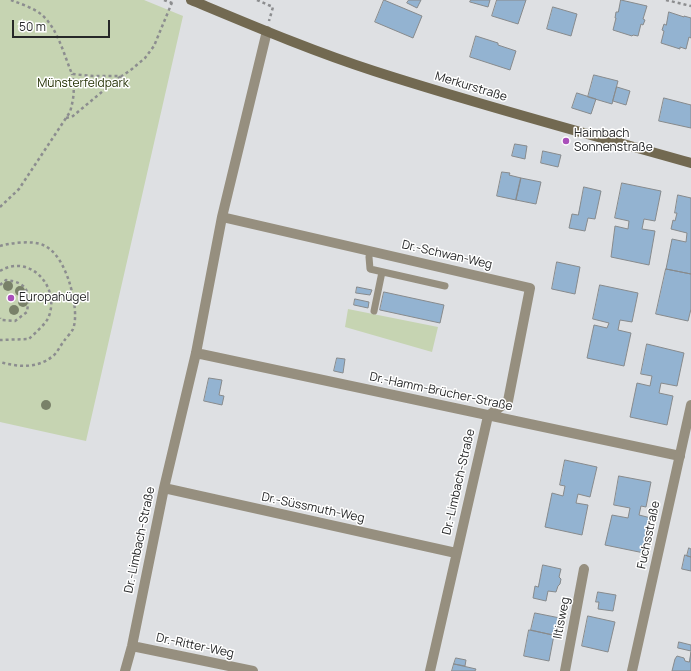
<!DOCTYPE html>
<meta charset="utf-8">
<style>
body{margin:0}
#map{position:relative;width:691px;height:671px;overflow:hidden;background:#dee0e3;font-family:Manrope,sans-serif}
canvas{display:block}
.scale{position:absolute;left:12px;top:20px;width:98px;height:18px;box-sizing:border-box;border:2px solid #262728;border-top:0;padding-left:5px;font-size:12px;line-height:14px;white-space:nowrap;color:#262728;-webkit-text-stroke:3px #fff;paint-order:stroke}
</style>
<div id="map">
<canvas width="691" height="671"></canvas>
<div class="scale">50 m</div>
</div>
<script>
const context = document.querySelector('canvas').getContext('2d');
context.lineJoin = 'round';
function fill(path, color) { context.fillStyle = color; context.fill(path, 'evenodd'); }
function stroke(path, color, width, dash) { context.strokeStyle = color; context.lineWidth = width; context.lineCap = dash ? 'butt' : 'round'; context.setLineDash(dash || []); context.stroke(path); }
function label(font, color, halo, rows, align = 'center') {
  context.font = font + ' Manrope,sans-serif'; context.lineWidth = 3; context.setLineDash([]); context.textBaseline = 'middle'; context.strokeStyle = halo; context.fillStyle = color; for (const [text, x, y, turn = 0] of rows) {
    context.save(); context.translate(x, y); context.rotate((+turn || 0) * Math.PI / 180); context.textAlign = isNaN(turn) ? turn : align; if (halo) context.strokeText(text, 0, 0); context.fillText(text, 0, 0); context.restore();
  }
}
const green = new Path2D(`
 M0 0H144L183 16 86 441 0 422Z
 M348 309 438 327 432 352 345 327Z`);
const building = new Path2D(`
 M384 0 422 16 413 38 375 22Z
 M409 0H421L417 8 407 3Z
 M471 0H490L488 7 470 2Z
 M497 0H526L518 24 492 16Z
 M621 0 647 6 643 19 645 20 643 25 641 24 638 36 633 35 632 36 613 30 616 18H615L616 12H618Z
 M553 7 577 14 571 36 547 29Z
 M669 12 684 17V16L691 18V38L689 37 686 49 680 47V49L661 43 664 31 662 30 664 24 666 25Z
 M476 36 498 43V45L516 51 510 70 470 57Z
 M594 75 618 81 612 104 588 97Z
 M617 87 630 91 626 105 613 101Z
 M577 93 596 99 591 114 572 108Z
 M664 98 691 105V128L659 121Z
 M515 144 527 146 525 159 512 156Z
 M543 151 561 155 558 167 541 163Z
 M502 172 510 173 509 175 521 178 516 200 497 196Z
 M521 178 541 182 536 204 516 200Z
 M622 183 661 191 655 221 644 219 642 229 655 231 649 265 611 257 615 226 628 229 629 221 615 218Z
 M584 187 601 191 595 219 588 218 585 231 569 228 572 214 578 215Z
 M678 195 691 198V274L666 269 672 239 686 242 687 233 671 229 673 220 675 221 677 213H675Z
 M557 262 580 267 575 294 552 289Z
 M666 269 691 274V309L688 321 656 314Z
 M600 285 638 293 632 322 620 320 618 330 631 333 624 366 587 358 594 325 607 328 609 323 593 319Z
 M357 287 372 290 370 295 356 293Z
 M384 292 444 305 440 323 380 310Z
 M355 299 369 302 368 308 354 305Z
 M647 344 684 353 677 386 661 383 659 393 673 396 667 425 630 417 637 383 650 386 652 376 641 374Z
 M337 358 345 359 343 373 334 371Z
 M209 378 222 380 219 395 224 396 222 405 204 401Z
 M565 460 597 467 590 497 578 494 576 503 588 505 582 535 545 527 552 493 563 496 565 486 560 485Z
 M619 476 651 482 646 507 641 506 639 515 651 518 644 553 605 545 612 515 628 518 630 508 614 505Z
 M689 548 691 549V557L687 556Z
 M685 555 691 557V571L682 569Z
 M543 565 561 569 559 577 561 579 560 584 558 586 556 592 548 591 546 601 533 598 535 586 538 587Z
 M598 592 616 595 613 611 598 609 599 602H596Z
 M535 613 560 618 556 636 531 630Z
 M588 616 615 622 608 652 582 646Z
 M529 630 554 635 549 661 524 656Z
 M679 642 691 645V651L678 648Z
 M691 652V671H672L675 659 677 656 684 658 685 661 689 662Z
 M456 658 466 660 465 666 454 664Z
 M454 664 476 669 475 671H452Z`);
const path = new Path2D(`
 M11 0C21 4 34 8 42 15 58 29 64 55 72 74L93 76H122L132 69 145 58 154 46 173 0
 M164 0 172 3
 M257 0 273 7 269 21
 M666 0 691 6
 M66 118 73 116 121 76
 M0 207 19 189 70 112C74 98 75 88 72 74
 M0 246C10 243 33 240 43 245 57 251 64 267 69 281 73 294 78 316 73 329 71 333 66 338 64 341 60 346 57 353 53 356 37 369 18 367 0 362
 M0 271C29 253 60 286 49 316 47 323 35 333 29 339L0 340
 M0 285 6 280C28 283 30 291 27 312L15 321 1 320 0 318`);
const service = new Path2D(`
 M370 251 369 257 370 269 445 286
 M374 311 382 272`);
const minor = new Path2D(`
 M222 217 530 288 508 401 488 416
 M196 353 680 456
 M164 488 456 553
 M132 646 253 671
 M125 671 132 646 164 488 196 353 222 217 267 31
 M430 671 488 416
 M565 671 584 569`);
const tertiary = new Path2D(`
 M632 671 691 405`);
const secondary = new Path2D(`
 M191 0C251 25 312 51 374 71 479 105 585 133 691 163`);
const trees = [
 [8,286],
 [20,291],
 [23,302],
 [14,310],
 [46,405]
];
const markers = [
 [566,141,4,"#a94fba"],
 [11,298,4,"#a94fba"]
];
const parkNames = [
 ["Münsterfeldpark",83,84]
];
const streetNames = [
 ["Merkurstraße",471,87,17],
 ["Dr.-Schwan-Weg",447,255,13],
 ["Dr.-Hamm-Brücher-Straße",441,392,12],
 ["Dr.-Limbach-Straße",459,482,-77],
 ["Dr.-Süssmuth-Weg",313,508,12],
 ["Fuchsstraße",649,535,-78],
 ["Dr.-Limbach-Straße",140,540,-78],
 ["Iltisweg",562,618,-79],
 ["Dr.-Ritter-Weg",195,646,12]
];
const poiNames = [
 ["Haimbach",574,134],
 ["Sonnenstraße",574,148],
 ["Europahügel",19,298]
];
fill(green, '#c6d4b2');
fill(building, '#93b3d1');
stroke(building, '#878a8c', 1);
stroke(path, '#8c8d8f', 2.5, [3, 3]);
stroke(service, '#968f7f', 7);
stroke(minor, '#968f7f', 10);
stroke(tertiary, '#968f7f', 10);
stroke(secondary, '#726951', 10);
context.fillStyle = '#798169';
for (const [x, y] of trees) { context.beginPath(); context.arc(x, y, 5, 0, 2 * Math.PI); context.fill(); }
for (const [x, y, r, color] of markers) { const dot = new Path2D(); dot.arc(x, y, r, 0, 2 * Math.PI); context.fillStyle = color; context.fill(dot); stroke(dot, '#fff', 1.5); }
label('12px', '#263306', '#fff', parkNames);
label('12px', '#262728', '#fff', streetNames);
label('12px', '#262728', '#fff', poiNames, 'left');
</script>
